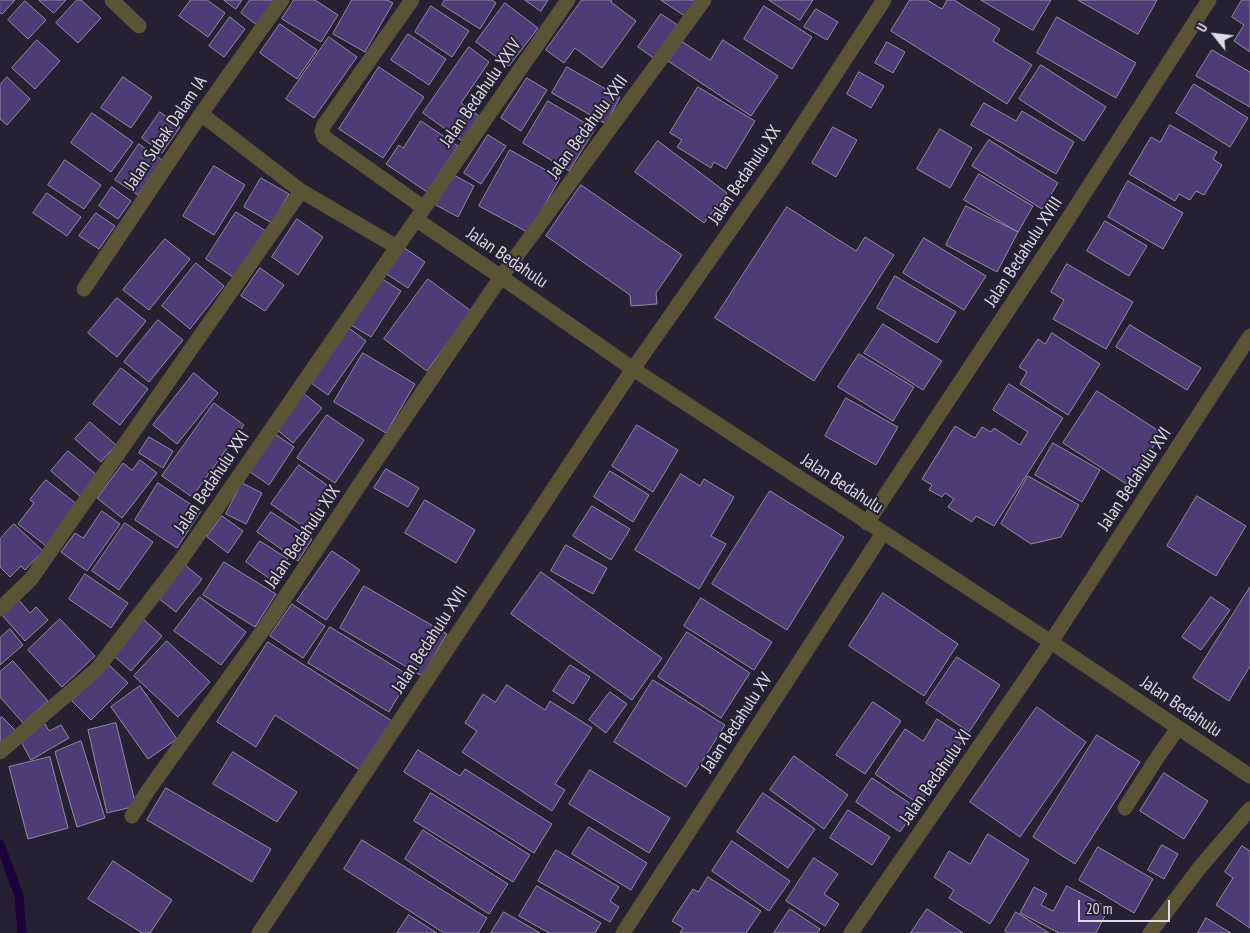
<!DOCTYPE html>
<style>
body{margin:0}
#map{position:relative;width:1250px;height:933px;overflow:hidden;background:#252133;font-family:"PT Sans Narrow",sans-serif}
canvas{display:block}
.north{position:absolute;left:1190px;top:10px;width:50px;height:50px;-webkit-text-stroke:4px #252133;paint-order:stroke;rotate:299deg;font-size:14px;font-weight:700;line-height:20px;text-align:center;color:#dedbe8}
.north::after{content:'';display:block;margin:auto;width:18px;height:22px;background:#dedbe8;clip-path:polygon(50% 0,100% 100%,50% 72%,0 100%)}
.scale{position:absolute;left:1078px;top:900px;width:92px;height:22px;box-sizing:border-box;border:2px solid #dedbe8;border-top:0;padding-left:6px;font-size:15px;line-height:18px;white-space:nowrap;color:#dedbe8;-webkit-text-stroke:4px #252133;paint-order:stroke}
</style>
<div id="map">
<canvas width="1250" height="933"></canvas>
<div class="north">U</div>
<div class="scale">20 m</div>
</div>
<script>
const context = document.querySelector('canvas').getContext('2d');
context.lineJoin = 'round';
function stroke(path, color, width, dash) { context.strokeStyle = color; context.lineWidth = width; context.lineCap = dash ? 'butt' : 'round'; context.setLineDash(dash || []); context.stroke(path); }
function fill(path, color) { context.fillStyle = color; context.fill(path, 'evenodd'); }
function label(font, color, halo, rows, align = 'center') {
  context.font = font + ' "PT Sans Narrow",sans-serif'; context.lineWidth = 4; context.setLineDash([]); context.textBaseline = 'middle'; context.strokeStyle = halo; context.fillStyle = color; for (const [text, x, y, turn = 0] of rows) {
    context.save(); context.translate(x, y); context.rotate((+turn || 0) * Math.PI / 180); context.textAlign = isNaN(turn) ? turn : align; if (halo) context.strokeText(text, 0, 0); context.fillText(text, 0, 0); context.restore();
  }
}
const stream = new Path2D(`
 M0 844 19 896 22 933`);
const building = new Path2D(`
 M0 0H15L2 14 0 13Z
 M39 0H66L54 13Z
 M77 0H81L101 18 78 43 56 23Z
 M191 0H207L225 13 208 37 179 16Z
 M224 0H242L236 9Z
 M250 0H275L257 25 241 13Z
 M294 0H315L338 15 321 42 282 19Z
 M352 0H387L393 3 365 52 333 34Z
 M445 0H492L496 3 480 29 442 5Z
 M525 0H548L541 11Z
 M582 0H612L611 2 636 21 602 68 575 48 564 63 546 50Z
 M661 0H699L687 17Z
 M769 0H813L800 20Z
 M910 0H927L942 9 947 0H954L1000 29 993 41 1032 65 1007 104 891 31Z
 M981 0H1051L1033 30Z
 M1078 0H1157L1138 34Z
 M1242 0H1250V52L1234 41 1244 25 1232 17Z
 M25 1 46 20 28 39 8 20Z
 M505 3 538 28 509 66 476 42Z
 M431 6 469 31 452 57 415 32Z
 M764 6 812 37 792 69 744 39Z
 M816 9 838 22 827 40 804 27Z
 M661 14 679 26 655 59 638 47Z
 M230 17 245 29 224 57 209 46Z
 M1057 17 1136 63 1116 98 1037 53Z
 M280 24 317 50 297 79 260 53Z
 M408 34 446 59 429 85 391 60Z
 M329 37 357 57 314 118 286 99Z
 M37 40 60 61 35 89 12 68Z
 M723 40 778 76 751 116 668 61 681 41 710 60Z
 M887 42 905 52 893 73 875 63Z
 M469 47 489 62 461 103 479 116 462 141 423 113Z
 M1212 50 1250 72V107L1196 76Z
 M1041 65 1106 107 1084 141 1019 99Z
 M379 67 424 97 383 158 339 129Z
 M567 67 620 97 606 124 552 93Z
 M859 72 884 86 871 108 847 94Z
 M7 77 30 99 7 125 0 119V85Z
 M123 77 152 97 131 128 101 108Z
 M527 78 547 90 521 131 501 118Z
 M1194 84 1248 118 1230 147 1176 113Z
 M698 87 755 121 726 169 714 162 711 168 677 147 682 140 670 133Z
 M548 101 595 129 569 171 523 143Z
 M984 103 1016 121 1022 111 1074 142 1056 174 971 125Z
 M160 112 180 127 162 153 142 138Z
 M92 113 133 142 111 172 71 143Z
 M421 121 458 146 427 192 386 164 399 145 403 148Z
 M1170 125 1217 152 1213 159 1222 165 1204 195 1196 191 1190 200 1179 194 1175 201 1129 174 1151 137 1160 142Z
 M833 127 857 140 836 177 812 163Z
 M940 129 972 148 950 188 917 169Z
 M488 135 506 146 481 184 464 173Z
 M989 140 1058 183 1042 209 972 166Z
 M658 141 727 193 704 223 635 172Z
 M139 144 162 160 138 195 115 180Z
 M510 150 560 178 529 233 479 206Z
 M65 160 101 185 84 209 48 185Z
 M214 166 245 185 214 235 183 216Z
 M452 174 474 186 458 217 436 205Z
 M979 174 1033 206 1018 232 964 200Z
 M261 178 289 194 272 223 244 207Z
 M1128 181 1183 213 1163 249 1108 217Z
 M581 185 682 255 656 293 657 304 631 306 630 295 546 236Z
 M112 187 131 201 118 219 99 206Z
 M47 193 81 217 67 236 33 213Z
 M966 206 1018 232 997 272 946 245Z
 M787 207 856 251 865 237 894 255 814 381 715 318Z
 M236 212 266 231 236 279 206 259Z
 M96 213 115 226 99 249 79 236Z
 M297 219 323 237 298 275 272 257Z
 M1105 221 1147 246 1129 276 1087 251Z
 M924 238 986 276 964 310 903 273Z
 M165 239 190 259 149 310 123 290Z
 M403 247 425 262 408 288 385 273Z
 M196 263 224 286 190 329 162 306Z
 M1067 264 1133 302 1106 349 1053 319 1064 300 1051 292Z
 M260 268 284 285 265 311 241 296Z
 M895 276 956 312 937 343 877 308Z
 M381 278 401 291 371 337 351 325Z
 M428 279 471 311 427 371 384 339Z
 M117 298 146 321 117 357 88 333Z
 M158 320 183 340 149 382 124 362Z
 M883 324 942 361 923 390 864 353Z
 M1130 325 1201 368 1187 390 1116 347Z
 M349 328 366 341 328 395 311 383Z
 M1052 333 1100 364 1068 415 1020 384 1027 372 1019 367 1038 339 1045 344Z
 M363 353 415 384 386 433 334 402Z
 M859 354 914 387 893 421 838 387Z
 M121 368 148 389 120 425 93 404Z
 M194 373 218 393 177 444 153 425Z
 M1009 384 1063 418 994 526 976 516 972 522 948 507 954 499 945 493 942 497 929 490 932 485 922 479 955 426 975 438 982 427 991 432 994 428 1020 445 1028 432 993 410Z
 M1097 391 1162 433 1128 485 1063 443Z
 M303 393 322 408 293 443 275 428Z
 M846 398 898 427 876 465 825 436Z
 M214 403 244 425 192 497 162 476Z
 M327 415 364 440 335 483 297 458Z
 M90 422 116 445 101 462 75 439Z
 M637 425 678 450 653 492 612 466Z
 M275 434 294 447 269 485 250 472Z
 M149 437 173 451 163 468 139 453Z
 M1053 443 1100 470 1082 502 1035 475Z
 M68 451 98 476 81 497 51 471Z
 M140 460 157 473 122 518 97 498 123 463 132 470Z
 M299 465 331 488 304 527 271 504Z
 M386 469 419 488 408 507 374 488Z
 M610 471 649 495 633 522 594 497Z
 M681 474 700 486 704 479 734 497 711 536 726 544 699 589 635 550Z
 M1028 476 1079 505 1061 537 1031 544 1001 524Z
 M46 480 78 505 46 546 18 524 34 503 30 500Z
 M158 483 201 511 177 548 135 520Z
 M242 483 262 493 246 524 226 514Z
 M770 491 844 537 787 630 712 584Z
 M1197 496 1246 526 1216 576 1167 546Z
 M425 500 475 530 456 563 405 533Z
 M592 506 630 529 611 560 573 536Z
 M102 511 120 524 87 571 61 552 75 533 83 538Z
 M271 512 312 539 298 561 257 532Z
 M222 516 243 531 228 553 207 537Z
 M125 523 153 542 119 590 92 571Z
 M14 524 43 551 25 570 21 566 10 577 0 567V539Z
 M260 541 288 559 273 581 246 562Z
 M566 545 607 568 593 594 551 571Z
 M332 551 360 570 326 620 297 601Z
 M224 562 276 594 255 627 203 595Z
 M185 565 202 579 176 612 158 598Z
 M541 572 662 658 632 700 511 614Z
 M85 574 128 603 111 628 69 599Z
 M364 586 447 634 422 676 340 628Z
 M1250 587V666L1229 701 1193 678Z
 M883 593 958 644 924 696 849 646Z
 M200 597 246 632 221 665 174 631Z
 M1211 597 1230 610 1201 650 1182 637Z
 M701 598 772 642 754 670 684 626Z
 M18 599 30 613 36 607 48 620 25 641 1 614Z
 M292 604 325 626 303 658 270 636Z
 M60 619 95 656 62 687 28 650Z
 M143 619 162 636 131 671 113 655Z
 M330 627 410 676 389 712 308 663Z
 M10 629 23 645 0 665V638Z
 M687 632 750 673 721 718 658 677Z
 M167 641 210 682 178 717 134 676Z
 M268 642 392 721 360 770 275 715 256 747 217 722Z
 M957 657 1000 685 969 732 926 703Z
 M13 661 48 701 23 723 0 697V672Z
 M109 665 128 683 91 720 72 701Z
 M570 665 590 677 573 704 553 691Z
 M653 680 725 725 686 787 614 742Z
 M507 685 545 710 550 701 592 728 555 784 565 790 552 811 462 752 477 731 465 723 483 694 495 702Z
 M140 686 177 739 148 759 111 707Z
 M610 692 627 704 606 733 589 720Z
 M873 702 901 721 865 774 836 755Z
 M1037 707 1086 742 1020 837 970 802Z
 M2 717 17 732 0 748V718Z
 M937 719 965 737 919 804 875 774 905 729 923 741Z
 M116 723 136 806 107 813 88 730Z
 M45 724 49 731 61 725 69 738 31 760 19 738Z
 M1097 735 1140 762 1075 864 1033 837Z
 M81 741 105 818 77 827 55 752Z
 M418 750 460 776 465 769 552 824 534 853 404 772Z
 M233 752 297 792 277 822 213 784Z
 M794 756 848 795 824 829 770 790Z
 M50 757 68 828 28 839 9 767Z
 M590 770 670 818 649 853 569 804Z
 M1164 773 1208 801 1184 839 1140 811Z
 M872 778 917 808 900 832 856 802Z
 M166 788 271 849 252 882 147 820Z
 M431 793 530 855 513 882 414 821Z
 M763 793 815 829 788 868 737 832Z
 M848 810 890 837 872 865 830 838Z
 M589 827 647 863 631 890 572 854Z
 M423 830 508 884 489 914 405 859Z
 M988 834 1029 860 990 924 949 898 954 890 934 877 949 851 970 864Z
 M362 840 487 918 478 933H444L344 869Z
 M732 841 790 881 769 911 712 871Z
 M1162 845 1178 854 1164 879 1148 870Z
 M1242 846 1250 851V928L1216 905 1233 878 1225 872Z
 M1098 847 1153 879 1134 913 1079 880Z
 M556 850 619 887 610 901 619 907 610 922 538 881Z
 M814 858 838 874 824 894 839 904 825 926 786 901Z
 M113 861 172 900 150 933H142L88 899Z
 M708 877 761 911 746 933H680L683 928 672 921 693 889 698 892Z
 M537 886 601 923 595 933H549L519 916Z
 M1067 886 1109 908 1096 933H1059L1020 913 1034 887 1047 894 1041 905 1053 911Z
 M790 909 820 929 817 933H774Z
 M927 909 963 933H911Z
 M504 912 540 933H491Z
 M1016 912 1049 933H1008L1005 931Z
 M409 915 437 933H397Z
 M1206 918 1231 933H1198Z`);
const service = new Path2D(`
 M1125 808 1159 755 1178 728`);
const minor = new Path2D(`
 M112 0 139 26
 M412 0 324 125 322 131 324 137 424 208
 M201 114 301 191 397 247
 M417 220 501 277 633 369 1051 642 1250 776
 M84 289 201 114 282 0
 M867 523 1057 236 1209 0
 M0 609 31 579 301 191
 M0 752 97 669 181 560 424 208 568 0
 M132 816 147 792 268 623 366 475 501 277 704 0
 M259 933 633 369 776 165 884 0
 M623 933 883 533
 M851 933 1051 642 1250 336
 M1150 933 1201 866 1250 809`);
const streetNames = [
 ["Jalan Bedahulu XXIV",481,93,-55],
 ["Jalan Bedahulu XXII",588,127,-54],
 ["Jalan Subak Dalam IA",166,133,-56],
 ["Jalan Bedahulu XX",745,175,-56],
 ["Jalan Bedahulu XVIII",1024,252,-57],
 ["Jalan Bedahulu",507,258,34],
 ["Jalan Bedahulu XVI",1135,479,-57],
 ["Jalan Bedahulu XXI",212,482,-56],
 ["Jalan Bedahulu",842,484,33],
 ["Jalan Bedahulu XIX",303,537,-56],
 ["Jalan Bedahulu XVII",430,640,-57],
 ["Jalan Bedahulu",1181,707,34],
 ["Jalan Bedahulu XV",737,723,-57],
 ["Jalan Bedahulu XI",936,777,-55]
];
stroke(stream, '#1a033a', 9);
fill(building, '#4e3c77');
stroke(building, '#928da3', 1);
stroke(service, '#5a5437', 15);
stroke(minor, '#5a5437', 15);
label('18px', '#dedbe8', '#252133', streetNames);
</script>
